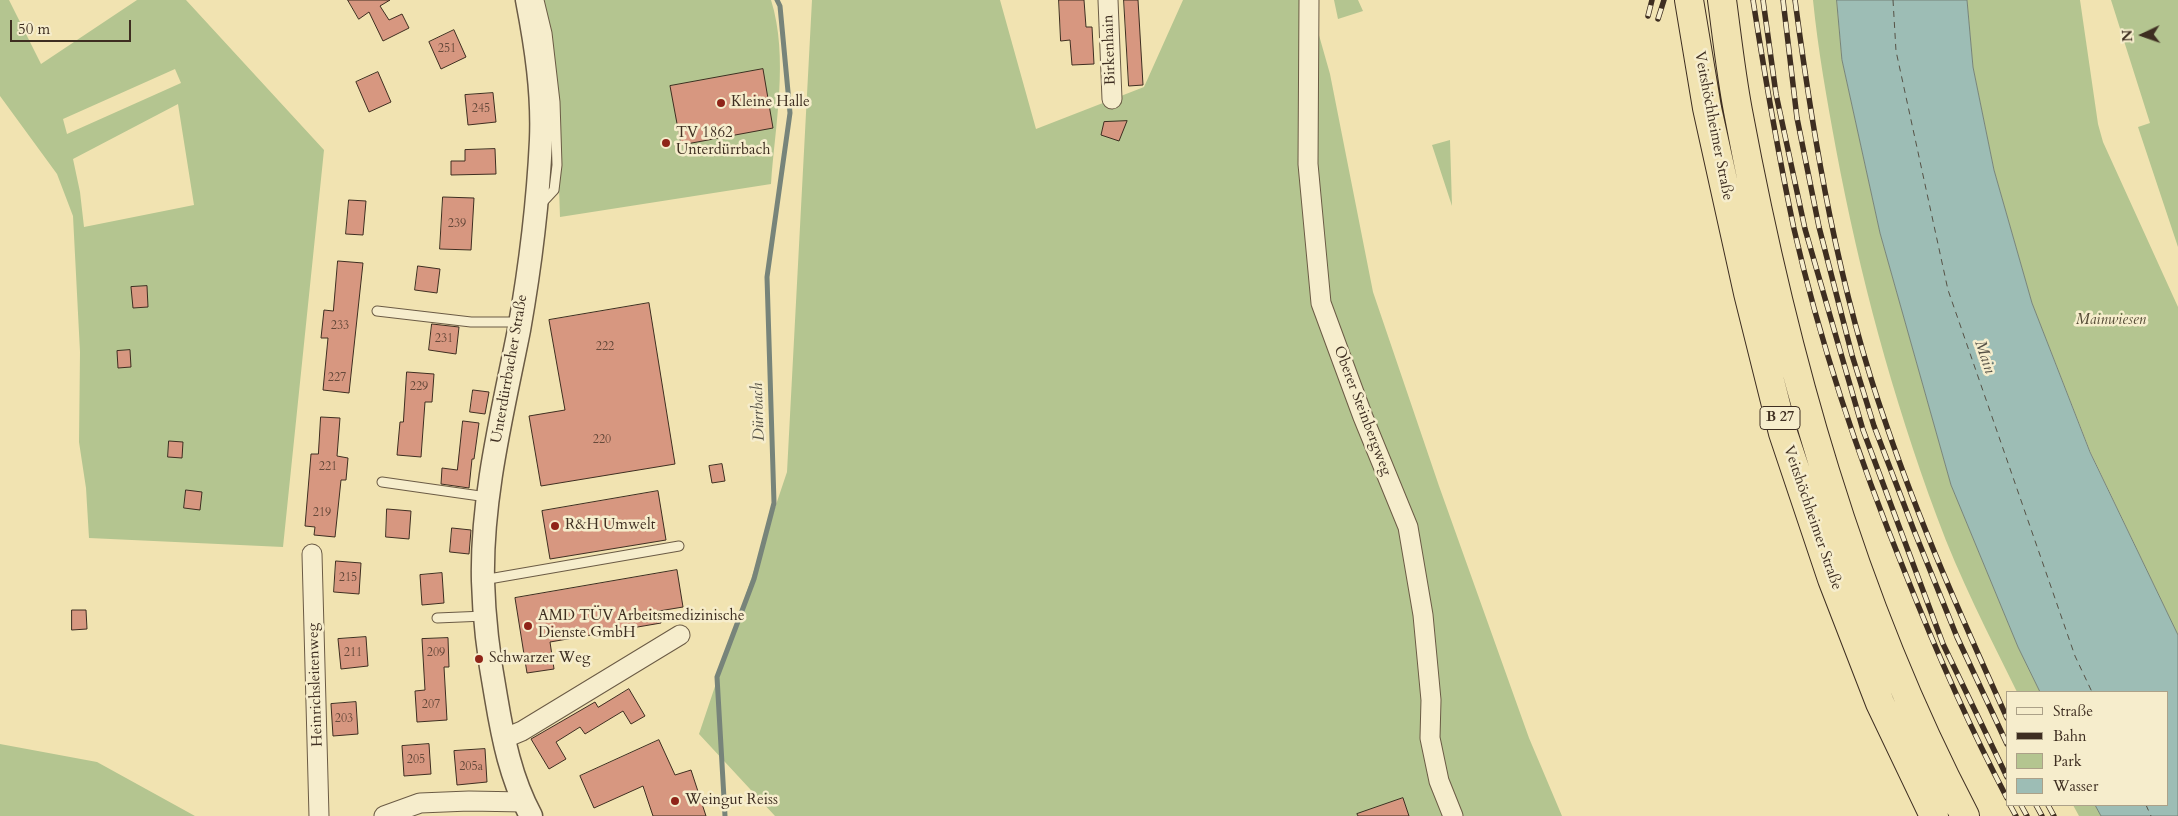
<!DOCTYPE html>
<meta charset="utf-8">
<style>
body{margin:0}
#map{position:relative;width:2178px;height:816px;overflow:hidden;background:#f1e3b1;font-family:Cardo,serif}
canvas{display:block}
.legend{position:absolute;left:2006px;top:691px;width:162px;height:115px;box-sizing:border-box;background:#f6edcc;border:1px solid #aca188;margin:0;padding:6px 9px;list-style:none;font-size:15px;color:#3e2e21}
.legend li{display:flex;align-items:center;gap:10px;height:25px}
.legend b{width:25px;border:1px solid #aca188}
.north{position:absolute;left:2118px;top:10px;width:50px;height:50px;-webkit-text-stroke:4px #f6edcc;paint-order:stroke;rotate:267deg;font-size:14px;font-weight:700;line-height:20px;text-align:center;color:#3e2e21}
.north::after{content:'';display:block;margin:auto;width:18px;height:22px;background:#3e2e21;clip-path:polygon(50% 0,100% 100%,50% 72%,0 100%)}
.scale{position:absolute;left:10px;top:20px;width:121px;height:22px;box-sizing:border-box;border:2px solid #3e2e21;border-top:0;padding-left:6px;font-size:15px;line-height:18px;white-space:nowrap;color:#3e2e21;-webkit-text-stroke:4px #f6edcc;paint-order:stroke}
</style>
<div id="map">
<canvas width="2178" height="816"></canvas>
<ul class="legend">
<li><b style="height:6px;background:#f6edcc"></b>Straße</li>
<li><b style="height:6px;background:#3e2e21"></b>Bahn</li>
<li><b style="height:14px;background:#b4c590"></b>Park</li>
<li><b style="height:14px;background:#9dbdb5"></b>Wasser</li>
</ul>
<div class="north">N</div>
<div class="scale">50 m</div>
</div>
<script>
const context = document.querySelector('canvas').getContext('2d');
context.lineJoin = 'round';
function fill(path, color) { context.fillStyle = color; context.fill(path, 'evenodd'); }
function stroke(path, color, width, dash) { context.strokeStyle = color; context.lineWidth = width; context.lineCap = dash ? 'butt' : 'round'; context.setLineDash(dash || []); context.stroke(path); }
function label(font, color, halo, rows, align = 'center') {
  context.font = font + ' Cardo,serif'; context.lineWidth = 5; context.setLineDash([]); context.textBaseline = 'middle'; context.strokeStyle = halo; context.fillStyle = color; for (const [text, x, y, turn = 0] of rows) {
    context.save(); context.translate(x, y); context.rotate((+turn || 0) * Math.PI / 180); context.textAlign = isNaN(turn) ? turn : align; if (halo) context.strokeText(text, 0, 0); context.fillText(text, 0, 0); context.restore();
  }
}
const green = new Path2D(`
 M0 0H9L41 64 137 0H186L324 150 283 547 89 538 86 488 79 442 80 352 73 216 57 174 0 96ZM175 69 181 83 67 134 63 119ZM178 104 194 205 84 227 80 192 73 159Z
 M541 0H771C789 57 775 126 771 184L560 217 556 101Z
 M812 0H1000L1036 129 1144 87 1183 0H1309L1330 74 1373 292 1439 486 1529 738 1562 816H775L699 734 787 472Z
 M1334 0H1358L1363 11 1338 19Z
 M1813 0H1837L1842 60 1880 233 1951 485 2018 647 2040 692H2017C1989 635 1959 577 1937 517 1892 395 1860 277 1836 149 1827 100 1818 50 1813 0Z
 M1967 0H2080L2098 124 2103 142 2178 307V635L2090 451 2032 303 1994 170 1973 67Z
 M2111 0H2178V247L2138 127 2150 123Z
 M1450 140 1452 206 1432 145Z
 M0 744 97 762 195 816H0Z
 M2073 805H2095L2101 816H2079Z`);
const water = new Path2D(`
 M1837 0H1967L1973 67 1994 170 2032 303 2090 452 2178 635V816H2101L2095 805H2167V692H2040L2018 647 1951 485 1880 233 1842 60Z`);
const stream = new Path2D(`
 M725 816 717 677 754 579 774 503 767 277 790 113 780 6 777 0`);
const ferry = new Path2D(`
 M1893 0 1896 51 1948 290 2075 656 2092 692
 M2146 805 2151 816`);
const building = new Path2D(`
 M348 0H390L380 6 389 20 402 14 409 28 383 41 369 12 359 19Z
 M1059 0H1084L1086 27H1092L1094 64 1072 65 1070 40 1061 41Z
 M1124 0H1138L1143 85 1129 86Z
 M454 30 466 57 441 69 429 42Z
 M763 69 773 128 681 145 670 86Z
 M378 72 391 102 369 112 356 82Z
 M493 93 496 122 468 125 465 95Z
 M1127 121 1119 141 1101 135 1104 122Z
 M495 149 496 174 451 175V161H465V150Z
 M443 197 474 198 471 250 440 249Z
 M349 200 366 201 363 235 346 234Z
 M338 261 363 263 349 393 323 390 328 338H321L324 310 333 311Z
 M418 266 440 269 437 293 415 290Z
 M147 286 148 307 133 308 131 287Z
 M649 303 675 464 541 486 529 416 565 410 549 320Z
 M432 324 459 327 456 354 429 350Z
 M130 350 131 367 118 368 117 351Z
 M407 372 434 374 432 402H425L421 457 397 455 400 422H403Z
 M473 390 489 392 485 414 470 412Z
 M321 417 340 418 337 456 348 458 346 480H341L335 537 314 535 315 527 305 526 311 454H318Z
 M463 421 479 423 474 459H472L469 488 441 484 442 468 457 470Z
 M169 441 183 442 182 458 168 457Z
 M722 464 725 481 712 483 709 466Z
 M186 490 202 492 200 510 184 508Z
 M658 491 666 540 550 559 542 511Z
 M387 509 411 511 409 539 386 537Z
 M452 528 471 530 469 554 450 552Z
 M336 561 361 563 359 594 334 592Z
 M677 570 683 607 659 611 661 623 550 642 554 669 527 673 515 598Z
 M442 573 444 603 422 605 420 575Z
 M72 610H86L87 629 72 630Z
 M366 637 368 666 341 669 338 639Z
 M448 638 449 667H444L447 720 417 722 415 691 425 690 422 639Z
 M629 689 645 716 631 724 623 711 585 734 580 727 556 742 566 759 549 769 531 739 595 702 598 707Z
 M356 702 358 734 333 736 331 704Z
 M659 740 675 775 691 770 706 816H653L643 786 594 808 580 776Z
 M429 744 431 774 404 776 402 746Z
 M485 749 487 782 457 785 454 751Z
 M1403 798 1409 816H1358L1357 814Z`);
const service = new Path2D(`
 M539 0 547 33 555 102 557 165 554 190 540 205
 M377 311 471 322H520
 M382 482 487 497
 M483 580 679 546
 M437 618 485 616`);
const minor = new Path2D(`
 M1108 0 1112 99
 M1309 0 1308 164 1321 303 1363 417 1408 527 1423 615 1431 700 1430 738 1439 781 1453 816
 M312 554 319 816
 M503 739 522 731 680 635
 M384 816 420 803 469 801 524 802`);
const tertiary = new Path2D(`
 M527 0C536 47 543 93 541 140 538 203 530 268 519 330 503 411 481 498 483 581 484 620 489 659 496 697 503 739 511 779 531 816`);
const trunk = new Path2D(`
 M1689 0 1707 108 1748 293 1783 433 1832 579 1880 703 1934 816
 M1722 0C1727 37 1731 74 1738 111 1783 352 1850 597 1965 816`);
const rail = new Path2D(`
 M1753 0C1765 77 1778 153 1794 229 1821 347 1860 462 1906 575 1936 651 1969 726 2007 798
 M1763 0 1776 94 1805 229 1863 430 1943 644 2007 777
 M1783 0 1797 118 1819 227 1852 355 1874 426 1913 528 1957 637 2007 744
 M1795 0C1814 144 1838 287 1886 424 1920 524 1963 621 2007 718
 M1648 16 1652 0
 M1658 19 1664 0
 M2010 805 2016 816
 M2021 805 2027 816
 M2036 805 2042 816
 M2048 805 2054 816`);
const markers = [
 [721,103,5,"#8f2418"],
 [666,143,5,"#8f2418"],
 [555,526,5,"#8f2418"],
 [528,626,5,"#8f2418"],
 [479,659,5,"#8f2418"],
 [675,801,5,"#8f2418"]
];
const numberNames = [
 ["251",447,49],
 ["245",481,109],
 ["239",457,224],
 ["233",340,326],
 ["231",444,339],
 ["222",605,347],
 ["227",337,378],
 ["229",419,387],
 ["220",602,440],
 ["221",328,467],
 ["219",322,513],
 ["215",348,578],
 ["211",353,653],
 ["209",436,653],
 ["207",431,705],
 ["203",344,719],
 ["205",416,760],
 ["205a",471,767]
];
const shields = [
 [1780,418,40]
];
const shieldNames = [
 ["B 27",1780,418]
];
const streetNames = [
 ["Birkenhain",1110,50,-92],
 ["Veitshöchheimer Straße",1713,126,79],
 ["Unterdürrbacher Straße",510,369,-80],
 ["Oberer Steinbergweg",1362,411,69],
 ["Veitshöchheimer Straße",1812,518,71],
 ["Heinrichsleitenweg",316,685,-92]
];
const poiNames = [
 ["Kleine Halle",731,103],
 ["TV 1862",676,134],
 ["Unterdürrbach",676,151],
 ["R&H Umwelt",565,526],
 ["AMD TÜV Arbeitsmedizinische",538,617],
 ["Dienste GmbH",538,634],
 ["Schwarzer Weg",489,659],
 ["Weingut Reiss",685,801]
];
const parkNames = [
 ["Mainwiesen",2111,321]
];
const waterNames = [
 ["Main",1984,357,71],
 ["Dürrbach",759,412,-92]
];
fill(green, '#b4c590');
fill(water, '#9dbdb5');
stroke(water, '#77847a', 1);
stroke(stream, '#77847a', 5);
stroke(ferry, '#565246', 1, [6, 5]);
fill(building, '#d79780');
stroke(building, '#3e2e21', 1);
stroke(service, '#6b5b45', 11);
stroke(minor, '#6b5b45', 21);
stroke(tertiary, '#6b5b45', 25);
stroke(trunk, '#3e2e21', 30);
stroke(service, '#f6edcc', 9);
stroke(minor, '#f6edcc', 19);
stroke(tertiary, '#f6edcc', 22);
stroke(trunk, '#f1e3b1', 28);
stroke(rail, '#3e2e21', 5.5);
stroke(rail, '#f6edcc', 4, [11]);
for (const [x, y, r, color] of markers) { const dot = new Path2D(); dot.arc(x, y, r, 0, 2 * Math.PI); context.fillStyle = color; context.fill(dot); stroke(dot, '#f6edcc', 2); }
label('12px', '#644839', null, numberNames);
for (const [x, y, w] of shields) { const box = new Path2D(); box.roundRect(x - w / 2, y - 11.5, w, 23, 4); context.fillStyle = '#f6edcc'; context.fill(box); stroke(box, '#3e2e21', 1); }
label('bold 14px', '#3e2e21', null, shieldNames);
label('15px', '#3e2e21', '#f6edcc', streetNames);
label('15px', '#3e2e21', '#f6edcc', poiNames, 'left');
label('italic 15px', '#564c37', '#f6edcc', parkNames);
label('italic 16px', '#565246', '#f6edcc', waterNames);
</script>
